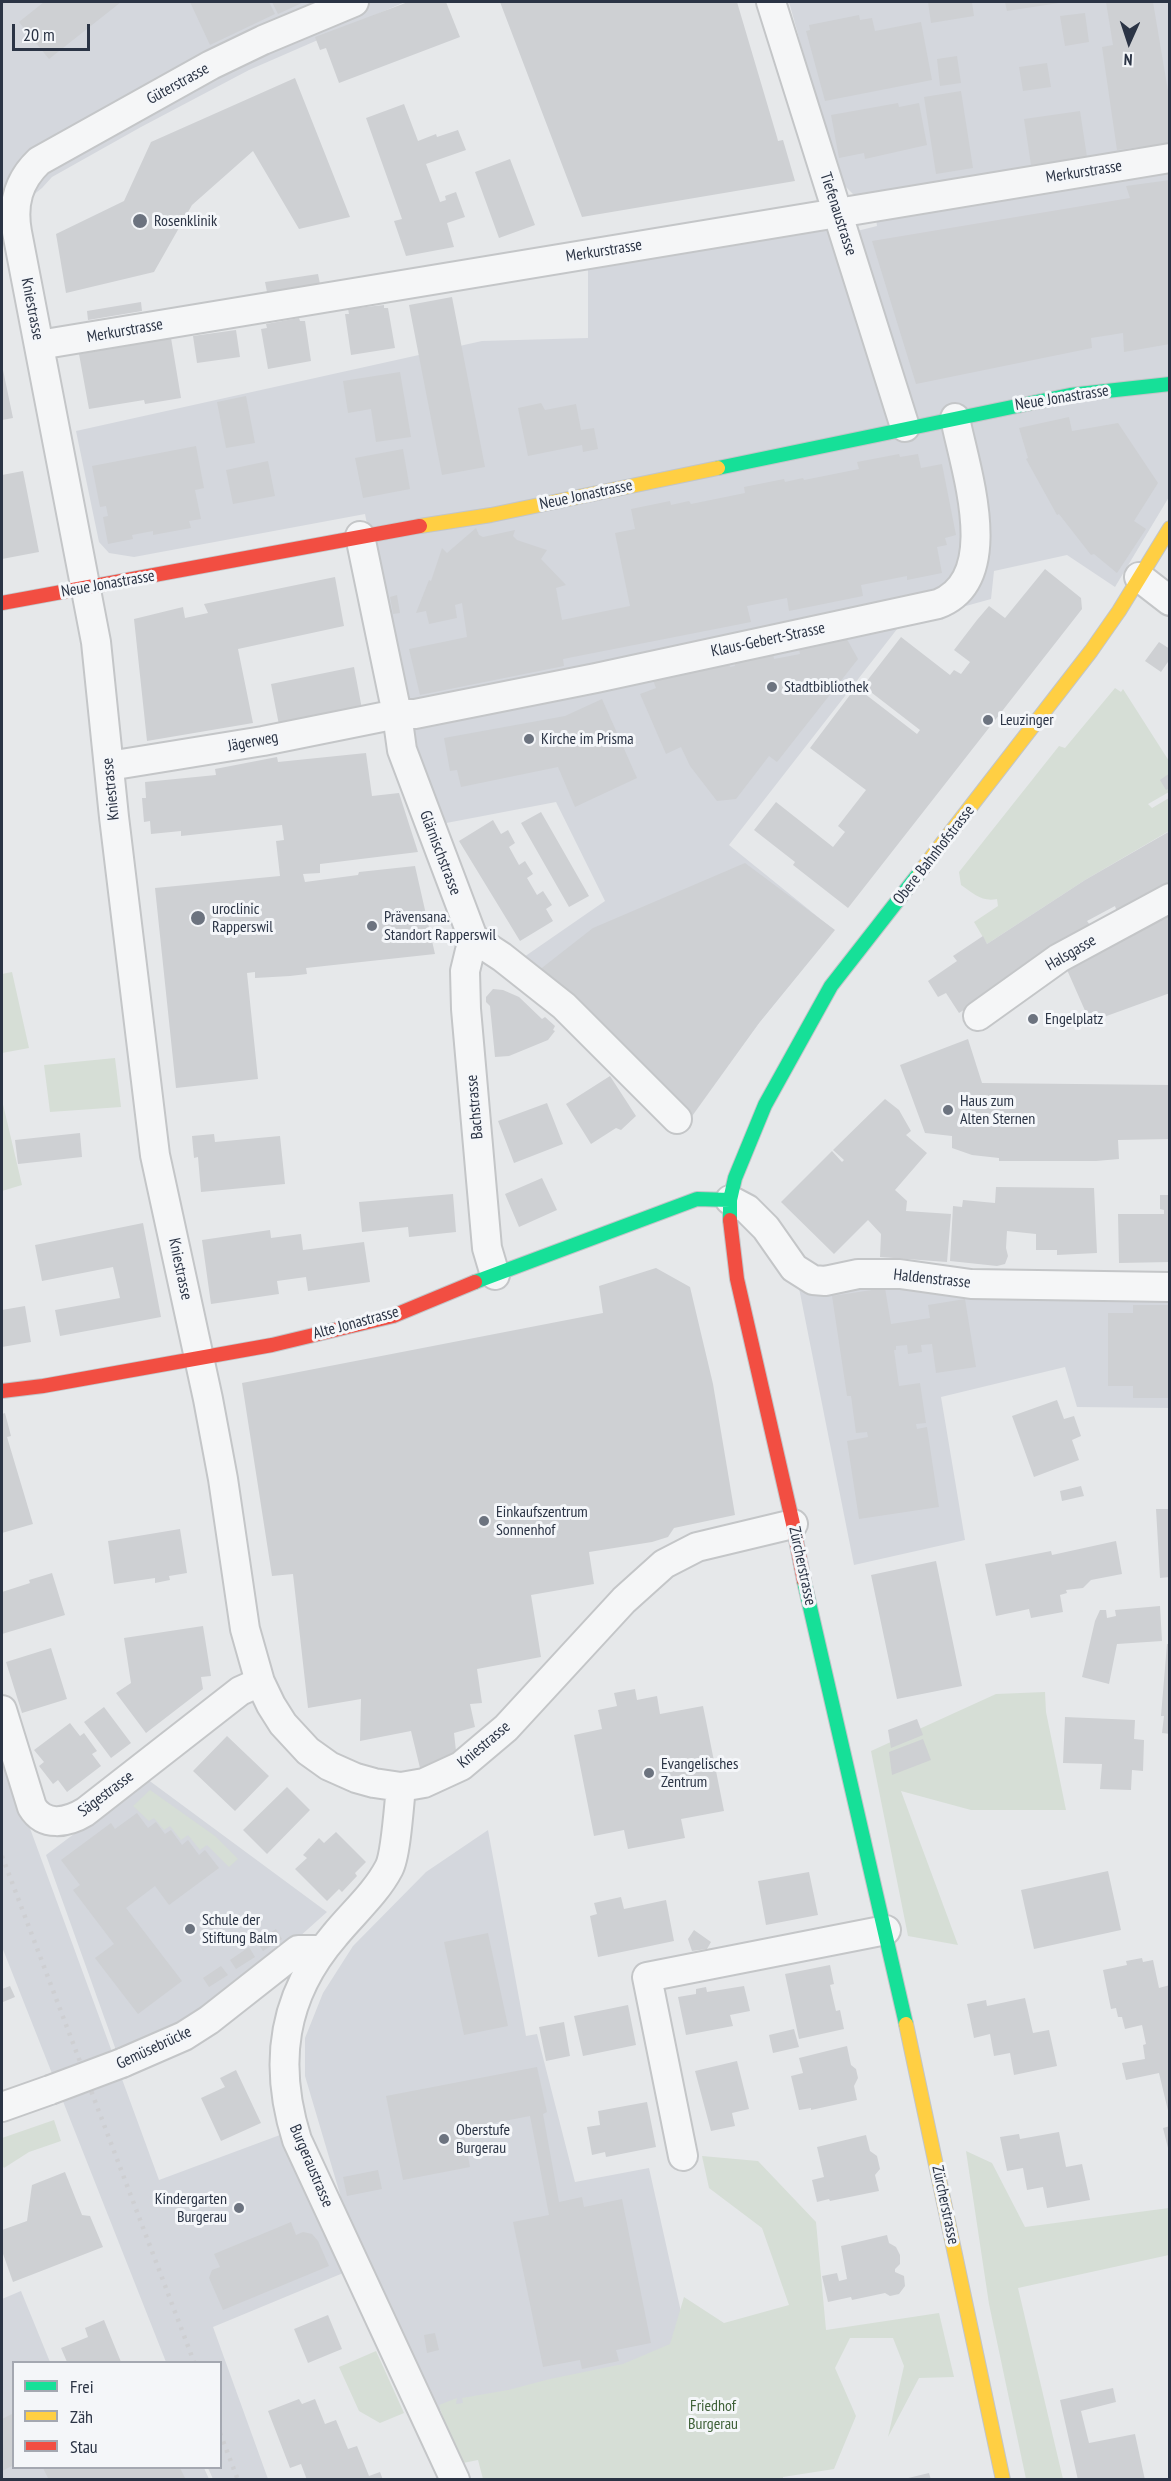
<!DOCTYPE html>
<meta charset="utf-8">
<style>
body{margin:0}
#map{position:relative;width:1171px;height:2481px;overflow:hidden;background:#e6e8ea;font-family:"PT Sans Narrow",sans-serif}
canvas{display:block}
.frame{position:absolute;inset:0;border:3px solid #2b3445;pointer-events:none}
.legend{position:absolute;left:12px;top:2361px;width:210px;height:108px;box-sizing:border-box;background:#f4f6f9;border:2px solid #a4a8b1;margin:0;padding:8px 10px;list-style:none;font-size:18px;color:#2b3445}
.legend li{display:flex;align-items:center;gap:12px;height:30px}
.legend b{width:30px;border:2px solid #a4a8b1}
.north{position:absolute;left:1099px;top:12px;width:60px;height:60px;-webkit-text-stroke:4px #f4f6f9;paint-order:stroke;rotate:183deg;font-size:16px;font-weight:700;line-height:24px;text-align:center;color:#2b3445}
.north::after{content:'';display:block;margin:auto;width:21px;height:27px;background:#2b3445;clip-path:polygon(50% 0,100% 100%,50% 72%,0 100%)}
.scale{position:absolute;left:12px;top:24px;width:78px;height:27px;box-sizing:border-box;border:3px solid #2b3445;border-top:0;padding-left:8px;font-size:18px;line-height:21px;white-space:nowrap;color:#2b3445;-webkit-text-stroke:4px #f4f6f9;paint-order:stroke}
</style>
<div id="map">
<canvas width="1171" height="2481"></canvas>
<div class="frame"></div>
<ul class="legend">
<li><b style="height:8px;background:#16e098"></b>Frei</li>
<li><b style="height:8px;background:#ffcf43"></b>Zäh</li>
<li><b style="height:8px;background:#f24e42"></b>Stau</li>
</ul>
<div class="north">N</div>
<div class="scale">20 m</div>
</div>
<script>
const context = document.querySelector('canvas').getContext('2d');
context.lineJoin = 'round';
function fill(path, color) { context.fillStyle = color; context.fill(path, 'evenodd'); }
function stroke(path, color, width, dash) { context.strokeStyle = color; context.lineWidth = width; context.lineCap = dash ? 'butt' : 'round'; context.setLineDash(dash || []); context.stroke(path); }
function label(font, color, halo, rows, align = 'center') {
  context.font = font + ' "PT Sans Narrow",sans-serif'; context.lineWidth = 6; context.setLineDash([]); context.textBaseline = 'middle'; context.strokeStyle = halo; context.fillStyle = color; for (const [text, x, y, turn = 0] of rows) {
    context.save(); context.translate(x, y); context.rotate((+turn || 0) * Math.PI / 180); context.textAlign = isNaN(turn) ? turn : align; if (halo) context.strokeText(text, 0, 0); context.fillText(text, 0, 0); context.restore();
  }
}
const built = new Path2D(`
 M2 2H405L249 70 141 127 52 177 42 188 2 220Z
 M789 2H1169V497L1115 587 1067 555 994 571 991 599 901 624 729 845 834 930 759 1023 688 1120 524 957 605 901 556 802 441 824 415 761 365 514 134 557 109 553 99 542 76 431 482 341 588 338V263L819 226 837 236 877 226 873 197 853 194 839 180Z
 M873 1280 1169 1293V1408L1077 1407 1065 1367 941 1397 965 1540 854 1565 799 1288Z
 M2 1752 159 2180 280 2135 293 2165 348 2271 213 2327 268 2479H213L208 2468H220V2362H166L2 1947Z
 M147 1779 327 1912 289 1946 190 2019 117 2053 46 1855Z
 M488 1830 526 2036 537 2034 575 2182 649 2168 693 2366 436 2411 342 2201 305 2076V2038L323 1993 353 1946 426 1872Z
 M21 2291 50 2362H14V2468H204L209 2479H2V2299Z`);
const green = new Path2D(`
 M1115 688 1121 692 1123 689 1169 761V792L1148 804 1152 808 1169 798V831L1085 880 987 944 974 922 998 906 997 899C982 902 974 894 961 885L959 872 1059 746 1065 748Z
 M12 972 29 1048 2 1053V974Z
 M115 1058 121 1107 50 1112 44 1065Z
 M2 1100 22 1185 2 1191Z
 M1045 1692 1046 1712 1066 1810H971L901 1791 958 1945 908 1936 871 1751 996 1694Z
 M150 1790 215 1836 238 1859 229 1867 207 1845 200 1850 188 1835 181 1840 170 1826 164 1830 154 1818 149 1821 133 1806Z
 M54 2120 61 2141 29 2152 4 2168 2 2165V2138Z
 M966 2151 992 2163 1025 2227 1169 2208V2255L1018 2288 1063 2479H1026L989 2304Z
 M702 2156 758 2161 816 2222 826 2330 939 2313 954 2377 919 2378 888 2437 904 2366 893 2338H850L835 2368 856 2416 834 2469 783 2477V2479H483L478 2460 458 2464 439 2405 457 2398 456 2404 463 2403 462 2398 508 2390 550 2379 623 2364 670 2344 684 2297 724 2323 789 2305 762 2228 709 2188Z
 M376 2351 404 2413 380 2423 359 2411 339 2367Z`);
const building = new Path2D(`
 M44 2H121L49 59 19 22Z
 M190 2H269L275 14 210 45Z
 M272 2H304L278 14Z
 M408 2H446L460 37 339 83 326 48 320 50 315 37Z
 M500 2H737L777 137 778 141 783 140 795 181 582 217Z
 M928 2H972L974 16 931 23Z
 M1005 2H1059V3L1007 11Z
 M1106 2H1153L1170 103V143L1117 150 1102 47 1113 45Z
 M1085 13 1089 42 1065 46 1060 16Z
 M859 15 860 20 872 18 875 31 921 22 932 80 825 101 806 31 810 30 809 25Z
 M957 56 961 83 940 86 937 59Z
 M1047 63 1051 87 1023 91 1019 67Z
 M295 78 350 217 299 229 253 151 192 205 154 272 66 293 56 234 124 201 151 142Z
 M961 91 973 168 936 174 924 97Z
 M898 103 899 107 919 103 927 145 865 159 864 153 839 158 831 115Z
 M404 104 418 141 436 134 437 137 458 130 466 150 426 164 440 202 446 200 445 196 456 192 465 217 447 223 454 247 406 256 394 221 402 219 366 118Z
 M1080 111 1087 157 1031 165 1024 119Z
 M510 159 535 225 499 238 475 172Z
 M1170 180V344L1124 352 1123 333 1091 338 1092 348 916 384 872 241 1130 198 1126 186Z
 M318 274 320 284 267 292 265 282Z
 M452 297 485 467 442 475 409 305Z
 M141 302 142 311 88 320 87 311Z
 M384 305V308H388L395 348 351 355 345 314H349L348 309Z
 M299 318 300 321H305L311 361 268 369 261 329 267 328 266 324Z
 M236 330 240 357 197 363 193 336Z
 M171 338 181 398 145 404 144 400 89 409 79 354Z
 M2 365 13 418 2 420Z
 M400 372 411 437 376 442 371 409 348 413 343 381Z
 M246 396 255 443 226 448 217 402Z
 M541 403 545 410 576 404 581 430 594 428 598 449 583 452 582 445 528 456 518 408Z
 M1069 417 1072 431 1118 423 1158 483 1134 521 1146 529 1117 573 1094 554 1091 555 1059 514 1057 515 1026 459 1028 458 1019 428Z
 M196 446 204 488 195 490 201 519 189 521 191 528 153 535V531L132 535 133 539 108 544 103 517 108 516 106 506 100 507 92 466Z
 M403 449 410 489 363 498 355 458Z
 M899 454 900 457 918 454 921 468 942 464 956 535 945 538 947 545 937 547 942 573 907 580V576L861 585 863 596 789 611 787 598 747 606 751 622 563 659 564 666 420 695 409 649 467 637 462 603 455 605 457 618 429 624 426 611 416 613 429 580 431 581 442 548 447 553 476 528 479 535 483 537 515 530 513 536 517 540 547 550 541 559 566 585 556 588 562 620 630 606 615 533 635 529 631 509 670 501 671 505 689 501 691 504 745 493 744 487 784 479 785 482 803 478 804 480 859 469 857 462Z
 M268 461 275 496 233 504 226 470Z
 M23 471 39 552 2 559V475Z
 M1045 569 1081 598 1082 609 848 908 793 865 795 862 754 830 776 802 833 847 845 832 838 826 866 790 810 748 856 687 917 734 920 730 863 686 901 637 950 675 954 670 961 674 970 662 954 650 977 620 989 606 1005 618Z
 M335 577 344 626 238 649 253 723 147 741 134 619 183 607 185 618 208 613 204 604Z
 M397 595 400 613 393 614 390 597Z
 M844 634 858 659 777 762 769 756 736 799 717 801 690 766 681 747 666 754 640 694 656 688 650 672 728 656 730 667 735 666 734 659 773 652 774 659 800 654 798 643Z
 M1159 642 1170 649V659L1161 672 1145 661Z
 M354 667 362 709 279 725 271 684Z
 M602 699 637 778 575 807 558 767 461 787 457 770 450 771 444 738 565 716Z
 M366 753 372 796 399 793 418 852 320 864V873L303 874 305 882 358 875 359 872 415 866 435 954 306 968 307 974 290 976 255 978V972L247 973 258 1079 176 1088 155 888 280 876 276 841 284 840 282 825 181 836V831L151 834 150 821 144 822 142 798H146L145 782 216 775 215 769 277 757 278 762Z
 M1170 773V788L1166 790 1160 780Z
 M541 812 589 896 569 907 521 823Z
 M493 820 501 834 508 830 515 843 509 847 519 865 525 861 533 874 527 878 537 895 543 891 552 905 546 909 553 921 520 941 459 841Z
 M1170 831V888L1118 915 1115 906 1087 921 1093 929 959 1013 946 993 938 997 928 981 957 961 953 956 983 936 987 944 1085 880Z
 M745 863 835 930 759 1023 690 1119 538 971 593 928Z
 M1170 908V993L1090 1022 1064 963Z
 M493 989 503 990 519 997 542 1019 545 1017 555 1026 553 1030 555 1031 548 1040 509 1056 495 1057 490 1006 486 1002V997Z
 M968 1039 982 1083 1170 1085V1139L1118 1140 1119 1159 1096 1161H999V1158L972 1155 952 1148V1136L925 1133 900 1065Z
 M610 1076 636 1116 621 1130 616 1128 591 1144 566 1104Z
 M885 1099 899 1110 911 1131 906 1135 927 1153 895 1190 907 1201 906 1211 951 1214 947 1262 880 1257 881 1234 868 1220 834 1254 781 1202 832 1151 842 1162 844 1160 833 1150Z
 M547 1103 563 1144 514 1163 498 1121Z
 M80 1133 82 1157 18 1164 15 1140Z
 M214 1134 215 1142 280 1136 285 1184 201 1192 198 1157 194 1158 192 1136Z
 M542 1178 557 1210 519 1227 505 1194Z
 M996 1187 1094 1188 1097 1253 1057 1255V1250H1036V1234L1007 1231 1006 1248 1008 1256 1005 1264 997 1266 950 1261 953 1206 962 1207 963 1200 995 1203Z
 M453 1194 456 1232 409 1237 408 1227 362 1232 359 1202Z
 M1160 1195H1170V1262L1119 1263 1118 1214H1164V1210L1160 1209Z
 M143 1223 161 1317 60 1336 55 1310 120 1298 113 1267 42 1281 35 1245Z
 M270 1230 271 1238 301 1234 303 1250 364 1242 370 1282 308 1291 306 1277 277 1281 279 1294 211 1304 202 1240Z
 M656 1268 690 1287 713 1384 735 1515 674 1528 668 1537 652 1542 589 1552 594 1584 531 1595 541 1657 477 1669 482 1703 470 1704 475 1727 454 1733 457 1760 420 1768 411 1731 360 1741 361 1699 308 1708 293 1574 272 1576 242 1383 603 1313 599 1286Z
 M885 1288 891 1324 930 1318 928 1305 965 1299 976 1367 936 1373 932 1344 921 1345 922 1352 908 1354 907 1345 896 1346V1350H894L899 1386 920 1383 926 1423 916 1424 917 1429 927 1427 939 1507 859 1519 847 1441 868 1437 867 1432 856 1433 851 1396H847L832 1296Z
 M1133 1305H1170V1398H1133V1386H1108V1313H1133Z
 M25 1306 31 1342 2 1347V1310Z
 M1057 1400 1064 1419 1074 1416 1081 1436 1072 1440 1079 1460 1034 1477 1012 1416Z
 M5 1413 11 1436 7 1437 33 1524 2 1533V1414Z
 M1081 1486 1084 1496 1062 1501 1060 1491Z
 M1156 1509H1170V1577L1160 1578Z
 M180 1529 187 1573 169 1576 170 1580 155 1583V1578L114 1584 108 1541Z
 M1116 1541 1122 1574 1091 1580 1083 1588 1066 1590 1067 1593 1060 1595 1063 1612 1031 1618 1029 1609 996 1616 985 1564 1051 1551 1052 1555Z
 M936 1561 962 1686 897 1699 871 1575Z
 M52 1573 65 1615 2 1634V1592L30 1583 29 1580Z
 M1160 1606 1162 1641 1117 1644 1109 1684 1082 1677 1095 1621 1100 1610H1106L1107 1618 1116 1616 1115 1610Z
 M203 1626 211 1676 201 1677 203 1689 146 1733 116 1693 131 1683 124 1638Z
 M1167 1644H1170V1734L1162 1733 1164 1716H1161Z
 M51 1648 67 1699 22 1713 6 1662Z
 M635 1689 637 1700 657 1696 660 1714 703 1706 724 1811 681 1819 685 1838 628 1849 624 1830 594 1836 574 1735 602 1729 598 1710 617 1706 614 1693Z
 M104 1707 131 1743 111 1758 84 1722Z
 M1065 1717 1135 1720 1134 1739 1144 1740 1143 1771 1132 1770 1131 1790 1100 1789 1102 1764 1063 1763Z
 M917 1719 923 1735 891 1748 888 1730Z
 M70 1723 80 1736 84 1733 97 1751 92 1754 101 1766 67 1792 58 1780 53 1784 39 1766 44 1762 34 1750Z
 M227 1736 269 1776 235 1811 193 1771Z
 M923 1739 931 1760 892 1775 889 1752Z
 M287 1787 310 1810 267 1854 243 1830Z
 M137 1813 148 1828 156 1822 165 1834 171 1830 182 1845 188 1840 199 1855 205 1850 219 1868 169 1905 155 1886 126 1908 182 1981 138 2014 95 1958 114 1944 73 1890 80 1885 61 1860 111 1823 115 1829Z
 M336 1832 366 1862 355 1873 357 1876 342 1892 339 1889 327 1901 295 1869 307 1858 303 1855 319 1838 324 1843Z
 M1108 1871 1121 1930 1034 1949 1021 1890Z
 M809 1872 818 1915 766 1925 758 1881Z
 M621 1897 624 1909 666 1900 674 1941 598 1957 590 1916 597 1914 594 1903Z
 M276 1929 282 1939 263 1951 257 1942Z
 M694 1930 711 1942 707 1949 692 1951 688 1939Z
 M488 1933 508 2026 464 2035 444 1942Z
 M249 1947 255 1957 236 1969 230 1960Z
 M1142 1958 1143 1962 1153 1960 1159 1988 1170 1985V2119L1159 2073 1126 2080 1122 2063 1145 2059 1143 2045 1146 2044 1142 2025 1125 2029 1122 2017H1118L1116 2008 1111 2009 1103 1970 1127 1965 1126 1961Z
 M830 1965 834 1984 830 1985 836 2011 840 2010 844 2029 799 2039 785 1974Z
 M221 1966 228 1975 209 1987 203 1978Z
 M10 1986 15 1997 3 2002 2 1989Z
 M744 1986 750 2011 730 2015 733 2026 686 2035 678 1997 696 1994V1989L706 1987 707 1992Z
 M1025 1998 1033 2033 1049 2030 1057 2066 1014 2075 1010 2053 994 2056 990 2034 974 2038 967 2004 986 2000 987 2006Z
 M628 2005 636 2045 583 2056 574 2016Z
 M564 2022 570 2056 546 2061 539 2027Z
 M794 2029 799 2047 773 2053 769 2035Z
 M847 2046 851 2065 856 2069 858 2078 854 2086 857 2100 811 2110V2108L799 2110 791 2076 803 2073 799 2058Z
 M737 2061 749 2109 732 2113 735 2126 711 2131 695 2071Z
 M537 2067 547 2112 543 2114 559 2202 582 2197 584 2207 622 2199 651 2343 616 2350 619 2361 582 2369 580 2360 543 2367 513 2222 549 2215 530 2116 463 2129 470 2167 403 2180 386 2096Z
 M236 2070 261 2123 221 2141 201 2098 225 2087 220 2078Z
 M647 2102 656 2147 606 2157 605 2152 592 2155 587 2127 600 2125 598 2111Z
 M1170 2126V2152H1169L1163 2128Z
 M1059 2132 1066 2167 1082 2164 1090 2200 1047 2208 1043 2187 1027 2190 1023 2168 1007 2171 1000 2137 1019 2134 1020 2139Z
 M866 2135 870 2151 877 2156 880 2169 875 2175 879 2191 830 2201 829 2199 817 2202 812 2180 824 2177 817 2147Z
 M378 2170 382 2189 347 2196 343 2177Z
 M65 2172 82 2215 90 2216 103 2247 13 2282 2 2251V2230L27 2221 32 2185Z
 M291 2222 296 2235 303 2232 312 2234 318 2241 329 2266 223 2310 209 2278 212 2270 220 2267 214 2254Z
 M887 2235 889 2243 896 2247 900 2255V2264L895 2269V2272L904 2276 905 2286 899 2294 890 2296 885 2293 852 2300 851 2297 828 2302 822 2276 837 2273 839 2281 847 2279 841 2246Z
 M328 2315 342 2349 308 2363 294 2329Z
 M104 2320 121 2362H67L61 2348 88 2337 85 2328Z
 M435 2333 439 2350 427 2353 424 2335Z
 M1113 2388 1116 2402 1081 2411 1089 2443 1135 2434 1145 2480H1078L1060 2400Z
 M299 2399 302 2404 315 2399 325 2424 336 2420 348 2449 357 2446 369 2476 380 2472 383 2480H307L301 2464 290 2468 268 2411Z
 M14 2413V2465L2 2471V2419Z
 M43 2468H180L186 2480H49Z
 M929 2473 931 2480H904V2479Z`);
const street = new Path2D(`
 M354 2 263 40 211 65 39 161C18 181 12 204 17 232L96 642 114 817 155 1155 208 1399 223 1479 245 1629 260 1682 271 1705 283 1724 308 1751 329 1766 356 1778 374 1783 401 1787 424 1783 461 1766 506 1728 624 1600 664 1564 697 1547 793 1524
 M771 2 905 427
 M39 345 1170 158
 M360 536 397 714 402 750 473 938 502 957 564 1006 677 1119
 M1139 577 1170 601
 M109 766 263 741 397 714H415L596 678 938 604C1004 579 965 469 955 418
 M473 938 465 971 466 1009 487 1248 495 1275
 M978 1016 1059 958 1170 898
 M730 1200 747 1209 766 1228 794 1268 813 1280 825 1281 858 1274H900L971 1284 1170 1287
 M2 1710 32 1807C44 1827 67 1823 85 1812L240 1691 260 1682
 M401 1787C399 1804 396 1855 389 1868 376 1893 353 1913 335 1935 282 1996 273 2064 297 2140L455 2480
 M122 2063 184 2036 209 2020 298 1950H322
 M2 2107 50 2090
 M683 2156 647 1977 886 1930`);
const fast = new Path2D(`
 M718 468 1070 395 1170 384
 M730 1220V1200L735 1178 765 1105 831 986 920 872
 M475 1282 697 1199 730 1200
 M804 1581 906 2024`);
const slow = new Path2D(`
 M420 526 491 515 718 468
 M920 872 1091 651 1119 611 1170 528
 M906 2024 1003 2480`);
const jam = new Path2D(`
 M2 603 420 526
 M730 1220 737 1279 793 1524 804 1581
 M2 1391 43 1386 272 1345 393 1316 475 1282`);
const rail = new Path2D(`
 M2 3 3 2
 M2 1856 194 2362
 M220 2433 238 2480`);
const streetBridge = new Path2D(`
 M50 2090 122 2063`);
const markers = [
 [140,221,8,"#6c737f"],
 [772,687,6,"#6c737f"],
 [988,720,6,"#6c737f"],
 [529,739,6,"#6c737f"],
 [198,918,8,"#6c737f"],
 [372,926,6,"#6c737f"],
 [1033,1019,6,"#6c737f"],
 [948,1110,6,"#6c737f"],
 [484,1521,6,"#6c737f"],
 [649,1773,6,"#6c737f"],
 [190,1929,6,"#6c737f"],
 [444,2139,6,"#6c737f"],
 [239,2208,6,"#6c737f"]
];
const streetNames = [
 ["Güterstrasse",178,84,-29],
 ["Merkurstrasse",1084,172,-9],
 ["Tiefenaustrasse",838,214,72],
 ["Merkurstrasse",604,251,-9],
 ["Kniestrasse",32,309,79],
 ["Merkurstrasse",125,331,-10],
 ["Neue Jonastrasse",1062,398,-9],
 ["Neue Jonastrasse",586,495,-12],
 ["Neue Jonastrasse",108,584,-10],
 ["Klaus-Gebert-Strasse",768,640,-12],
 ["Jägerweg",253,742,-11],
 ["Kniestrasse",111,789,-96],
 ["Glärnischstrasse",440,853,69],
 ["Obere Bahnhofstrasse",934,855,-52],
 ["Halsgasse",1071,953,-30],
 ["Bachstrasse",475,1107,-95],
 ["Kniestrasse",180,1269,78],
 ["Haldenstrasse",932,1279,6],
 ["Alte Jonastrasse",356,1323,-15],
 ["Zürcherstrasse",802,1566,78],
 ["Kniestrasse",484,1745,-40],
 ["Sägestrasse",106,1794,-37],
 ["Gemüsebrücke",154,2048,-25],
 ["Burgeraustrasse",311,2166,67],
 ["Zürcherstrasse",945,2205,78]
];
const poiNames = [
 ["Rosenklinik",154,221],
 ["Stadtbibliothek",784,687],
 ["Leuzinger",1000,720],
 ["Kirche im Prisma",541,739],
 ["uroclinic",212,909],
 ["Rapperswil",212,927],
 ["Prävensana.",384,917],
 ["Standort Rapperswil",384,935],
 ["Engelplatz",1045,1019],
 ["Haus zum",960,1101],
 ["Alten Sternen",960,1119],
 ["Einkaufszentrum",496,1512],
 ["Sonnenhof",496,1530],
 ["Evangelisches",661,1764],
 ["Zentrum",661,1782],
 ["Schule der",202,1920],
 ["Stiftung Balm",202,1938],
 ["Oberstufe",456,2130],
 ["Burgerau",456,2148],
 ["Kindergarten",227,2199,"right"],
 ["Burgerau",227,2217,"right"]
];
const parkNames = [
 ["Friedhof",713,2406],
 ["Burgerau",713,2424]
];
fill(built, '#d4d7dd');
fill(green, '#d6ded6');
fill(building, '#ced0d3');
stroke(street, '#c4c6c8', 32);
stroke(fast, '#c2c5c8', 16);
stroke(slow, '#c2c5c8', 16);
stroke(jam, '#c2c5c8', 16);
stroke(street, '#f5f6f7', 28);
stroke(fast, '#16e098', 14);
stroke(slow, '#ffcf43', 14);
stroke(jam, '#f24e42', 14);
stroke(rail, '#cecfd2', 4.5, [3, 6]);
stroke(streetBridge, '#c4c6c8', 32, []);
stroke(streetBridge, '#f5f6f7', 28);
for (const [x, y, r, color] of markers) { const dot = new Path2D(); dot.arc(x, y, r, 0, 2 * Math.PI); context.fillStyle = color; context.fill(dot); stroke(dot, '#f4f6f9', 2); }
label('16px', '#2b3445', '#f4f6f9', streetNames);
label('16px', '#2b3445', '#f4f6f9', poiNames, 'left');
label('16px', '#3f6138', '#f4f6f9', parkNames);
</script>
